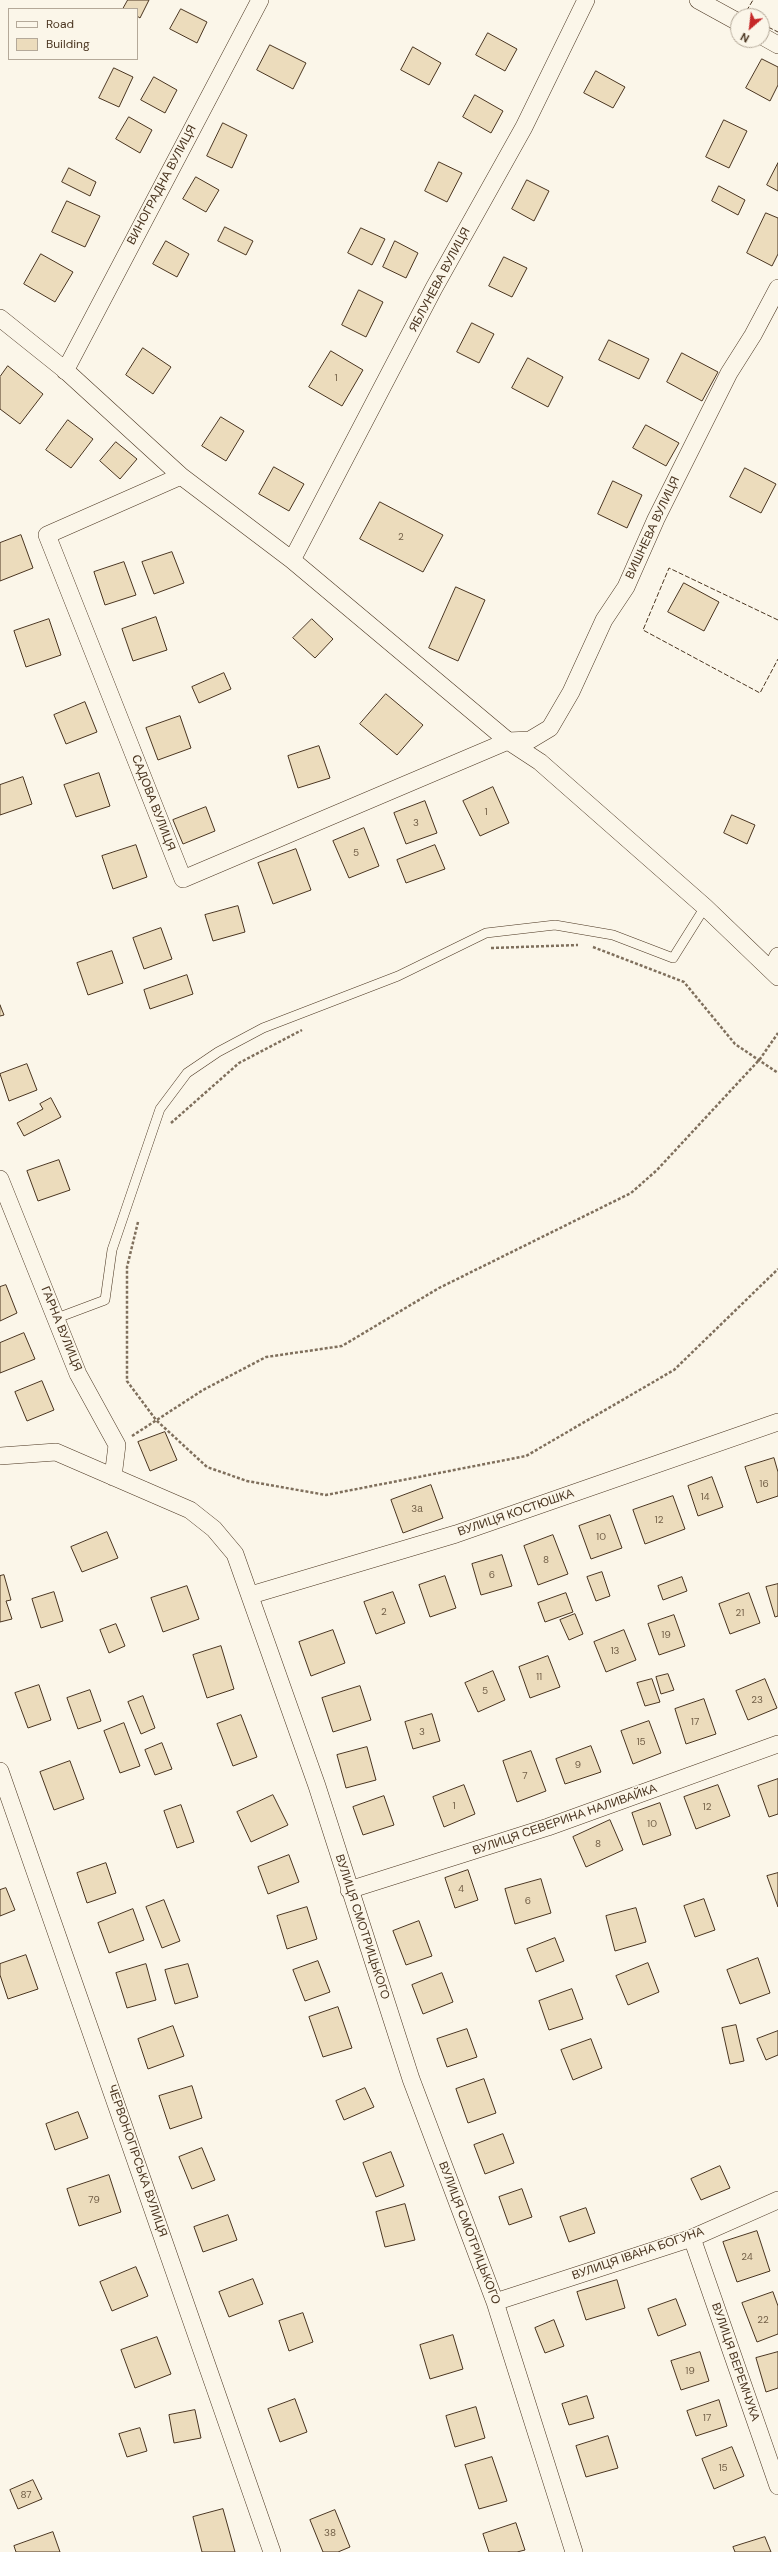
<!DOCTYPE html>
<meta charset="utf-8">
<style>
body{margin:0}
#map{position:relative;width:778px;height:2552px;overflow:hidden;background:#fbf6e9;font-family:"DM Sans",sans-serif}
canvas{display:block}
.legend{position:absolute;left:8px;top:8px;width:130px;height:52px;box-sizing:border-box;background:#fbf6e9;border:1px solid #b4a999;margin:0;padding:5px 7px;list-style:none;font-size:12px;color:#4a3520}
.legend li{display:flex;align-items:center;gap:8px;height:20px}
.legend b{width:20px;border:1px solid #b4a999}
.north{position:absolute;left:730px;top:8px;width:40px;height:40px;box-sizing:border-box;background:#fbf6e9;border:1px solid #b4a999;border-radius:50%;rotate:208deg;font-size:11px;font-weight:700;line-height:16px;text-align:center;color:#4a3520}
.north::after{content:'';display:block;margin:auto;width:14px;height:18px;background:#c62828;clip-path:polygon(50% 0,100% 100%,50% 72%,0 100%)}
</style>
<div id="map">
<canvas width="778" height="2552"></canvas>
<ul class="legend">
<li><b style="height:5px;background:#fbf6e9"></b>Road</li>
<li><b style="height:11px;background:#ecdcbc"></b>Building</li>
</ul>
<div class="north">N</div>
</div>
<script>
const context = document.querySelector('canvas').getContext('2d');
context.lineJoin = 'round';
function fill(path, color) { context.fillStyle = color; context.fill(path, 'evenodd'); }
function stroke(path, color, width, dash) { context.strokeStyle = color; context.lineWidth = width; context.lineCap = dash ? 'butt' : 'round'; context.setLineDash(dash || []); context.stroke(path); }
function label(font, color, halo, rows, align = 'center') {
  context.font = font + ' "DM Sans",sans-serif'; context.lineWidth = 3; context.setLineDash([]); context.textBaseline = 'middle'; context.strokeStyle = halo; context.fillStyle = color; for (const [text, x, y, turn = 0] of rows) {
    context.save(); context.translate(x, y); context.rotate((+turn || 0) * Math.PI / 180); context.textAlign = isNaN(turn) ? turn : align; if (halo) context.strokeText(text, 0, 0); context.fillText(text, 0, 0); context.restore();
  }
}
const building = new Path2D(`
 M128 0H149L140 18 137 16V9H123Z
 M181 9 207 22 197 43 170 29Z
 M488 33 517 49 505 71 476 55Z
 M270 45 306 63 293 89 257 70Z
 M413 47 441 63 429 85 401 70Z
 M762 59 778 67V85L770 101 746 88Z
 M114 68 133 77 119 107 99 98Z
 M596 71 625 87 613 108 584 93Z
 M154 77 177 90 165 113 141 100Z
 M475 95 503 111 491 133 463 117Z
 M129 117 152 130 140 153 116 139Z
 M724 120 747 131 729 168 706 157Z
 M223 123 247 135 232 168 207 156Z
 M439 162 462 173 447 202 425 191Z
 M778 163V191L767 185Z
 M69 168 96 182 90 196 62 182Z
 M196 177 219 190 206 212 183 199Z
 M527 180 549 191 534 221 512 209Z
 M719 186 745 200 738 215 712 201Z
 M67 201 100 216 85 247 52 232Z
 M766 213 778 218V254L772 266 747 253Z
 M225 227 253 241 246 255 218 241Z
 M361 228 385 239 372 265 348 253Z
 M166 241 189 254 177 277 153 264Z
 M395 241 418 253 406 278 383 267Z
 M41 254 73 272 55 302 24 284Z
 M504 257 527 268 512 297 489 286Z
 M359 290 383 302 366 337 342 325Z
 M472 323 494 334 479 363 457 352Z
 M609 340 649 359 639 379 599 360Z
 M143 348 171 367 153 394 126 375Z
 M331 351 363 370 342 406 309 387Z
 M682 353 718 372 702 401 667 382Z
 M528 358 563 377 548 407 512 388Z
 M8 366 43 394 20 424 0 409V377Z
 M221 417 244 431 226 461 202 446Z
 M68 420 93 439 71 468 46 450Z
 M646 425 679 443 666 466 633 448Z
 M116 442 137 459 120 479 100 461Z
 M274 467 304 484 289 511 259 494Z
 M745 468 776 484 761 513 730 497Z
 M613 481 642 495 627 528 598 514Z
 M380 502 443 535 423 572 360 539Z
 M21 535 33 568 0 581V543Z
 M172 552 184 583 154 594 142 562Z
 M124 562 136 595 105 605 94 572Z
 M684 583 719 602 704 631 668 612Z
 M456 587 485 600 458 661 429 648Z
 M156 617 167 650 133 661 122 629Z
 M49 619 61 655 26 667 14 631Z
 M312 619 333 639 315 658 293 638Z
 M224 673 231 689 199 703 192 687Z
 M386 694 423 725 397 755 360 724Z
 M85 702 97 732 66 744 54 715Z
 M180 716 191 748 158 760 146 728Z
 M319 746 330 778 298 788 288 756Z
 M99 773 110 806 76 817 64 785Z
 M23 777 32 804 0 815V785Z
 M493 787 509 823 480 836 463 801Z
 M425 801 437 833 406 844 394 813Z
 M206 807 215 831 183 844 173 820Z
 M732 815 755 825 747 844 724 833Z
 M364 828 379 866 349 878 333 841Z
 M136 845 147 877 113 889 102 856Z
 M435 845 445 869 406 883 397 860Z
 M296 849 311 890 273 904 258 863Z
 M238 906 245 932 213 941 205 915Z
 M161 928 172 959 144 969 133 938Z
 M112 951 123 983 88 995 77 963Z
 M187 975 193 994 150 1009 144 990Z
 M0 1005 4 1015 0 1016Z
 M27 1064 37 1090 9 1101 0 1074Z
 M51 1098 61 1117 24 1136 17 1123 43 1109 40 1104Z
 M59 1160 70 1190 38 1201 27 1171Z
 M6 1285 17 1313 0 1321V1287Z
 M24 1333 35 1359 0 1373V1343Z
 M42 1381 54 1410 27 1421 15 1392Z
 M165 1432 177 1460 150 1471 138 1442Z
 M774 1458 778 1472V1496L757 1503 745 1467Z
 M712 1477 723 1507 698 1516 688 1486Z
 M431 1485 443 1518 403 1533 391 1500Z
 M673 1496 685 1529 645 1544 633 1510Z
 M610 1515 622 1548 591 1559 579 1526Z
 M107 1532 118 1558 82 1572 71 1547Z
 M553 1535 568 1574 538 1585 524 1546Z
 M502 1555 512 1586 481 1595 472 1564Z
 M602 1572 610 1596 596 1601 587 1577Z
 M4 1575 11 1600 6 1601 12 1619 0 1622V1576Z
 M445 1576 456 1608 430 1617 419 1585Z
 M682 1577 687 1591 663 1600 658 1586Z
 M778 1584V1616L775 1617 766 1587Z
 M187 1586 199 1619 163 1632 151 1598Z
 M54 1592 63 1621 41 1628 32 1599Z
 M393 1592 405 1623 376 1634 364 1602Z
 M566 1593 573 1612 545 1622 538 1603Z
 M749 1593 760 1623 730 1634 719 1604Z
 M575 1614 583 1634 569 1640 560 1620Z
 M674 1615 685 1646 659 1655 648 1624Z
 M116 1624 125 1646 109 1653 100 1630Z
 M333 1630 345 1663 311 1676 299 1642Z
 M624 1630 636 1660 606 1672 594 1642Z
 M221 1646 234 1689 207 1698 193 1655Z
 M548 1656 560 1687 530 1698 519 1667Z
 M493 1671 505 1700 478 1712 465 1683Z
 M668 1674 674 1690 661 1694 656 1677Z
 M652 1679 660 1702 645 1706 637 1683Z
 M765 1679 777 1708 748 1720 736 1691Z
 M39 1685 51 1720 28 1728 15 1693Z
 M360 1686 371 1720 333 1732 322 1698Z
 M90 1690 101 1721 78 1729 67 1698Z
 M143 1696 155 1728 141 1734 128 1702Z
 M704 1699 716 1734 686 1744 675 1709Z
 M432 1714 440 1741 413 1749 405 1722Z
 M241 1715 257 1757 233 1766 217 1724Z
 M649 1721 661 1753 633 1764 621 1731Z
 M124 1723 140 1766 120 1773 104 1731Z
 M162 1743 172 1769 155 1775 145 1750Z
 M591 1746 601 1772 565 1784 556 1759Z
 M367 1747 376 1780 346 1788 337 1755Z
 M531 1751 546 1791 517 1802 503 1761Z
 M70 1761 84 1799 54 1810 40 1772Z
 M778 1779V1814L769 1817 758 1786Z
 M464 1785 475 1814 444 1827 433 1797Z
 M718 1785 730 1816 696 1829 684 1797Z
 M273 1795 288 1825 251 1842 237 1812Z
 M384 1796 394 1825 363 1835 353 1807Z
 M660 1803 671 1835 643 1845 632 1813Z
 M181 1805 194 1842 177 1848 164 1811Z
 M610 1820 623 1850 586 1867 573 1837Z
 M289 1855 299 1882 268 1894 258 1867Z
 M106 1863 116 1893 87 1903 77 1873Z
 M468 1870 478 1900 455 1908 445 1878Z
 M778 1873V1907L767 1876Z
 M541 1879 551 1913 515 1924 505 1889Z
 M6 1888 15 1910 0 1916V1890Z
 M704 1899 715 1930 695 1937 684 1906Z
 M164 1900 180 1941 162 1948 146 1907Z
 M307 1907 317 1939 287 1949 277 1916Z
 M636 1908 646 1942 615 1951 606 1916Z
 M133 1909 144 1940 109 1953 98 1923Z
 M419 1921 432 1956 406 1965 393 1931Z
 M555 1938 564 1961 536 1972 527 1949Z
 M26 1955 38 1989 8 1999 0 1975V1964Z
 M758 1958 770 1993 740 2004 727 1970Z
 M318 1961 330 1992 305 2001 293 1970Z
 M648 1963 659 1992 628 2005 616 1976Z
 M146 1964 156 2000 127 2008 116 1973Z
 M188 1964 198 1997 175 2004 165 1970Z
 M442 1973 453 2002 423 2014 412 1985Z
 M572 1989 583 2019 549 2030 539 2001Z
 M338 2007 352 2048 323 2057 309 2017Z
 M736 2025 744 2061 730 2064 722 2028Z
 M173 2026 184 2056 148 2069 138 2039Z
 M467 2029 477 2057 447 2067 437 2039Z
 M778 2031V2055L766 2060 757 2039Z
 M591 2039 602 2068 573 2080 561 2050Z
 M484 2079 496 2113 468 2123 456 2089Z
 M192 2086 202 2118 170 2129 159 2096Z
 M365 2088 374 2107 344 2120 336 2101Z
 M78 2112 88 2138 55 2150 46 2124Z
 M503 2134 514 2163 485 2174 474 2145Z
 M202 2148 215 2180 192 2189 179 2157Z
 M391 2152 404 2186 376 2197 363 2163Z
 M720 2166 730 2188 701 2200 691 2179Z
 M109 2175 121 2212 79 2226 67 2189Z
 M522 2189 532 2217 509 2225 499 2197Z
 M405 2204 415 2240 385 2247 376 2212Z
 M586 2208 595 2233 569 2242 560 2217Z
 M228 2215 237 2240 203 2252 194 2227Z
 M757 2231 770 2271 737 2282 723 2242Z
 M136 2267 148 2296 112 2311 100 2282Z
 M253 2279 263 2304 229 2317 219 2292Z
 M617 2280 625 2308 586 2320 577 2292Z
 M773 2292 778 2306V2334L757 2342 742 2303Z
 M676 2299 686 2325 658 2336 648 2309Z
 M303 2313 313 2342 289 2351 279 2321Z
 M554 2320 564 2346 545 2353 535 2328Z
 M453 2335 463 2369 430 2379 420 2345Z
 M157 2337 171 2374 135 2388 121 2350Z
 M700 2352 709 2381 681 2390 671 2361Z
 M778 2352V2388L766 2392 756 2358Z
 M587 2396 594 2418 569 2425 562 2404Z
 M295 2399 307 2432 280 2442 268 2409Z
 M719 2400 727 2426 696 2436 687 2411Z
 M476 2407 485 2438 455 2447 446 2416Z
 M195 2410 201 2438 174 2443 169 2415Z
 M140 2428 147 2451 127 2457 119 2434Z
 M608 2436 618 2468 586 2477 576 2446Z
 M732 2447 744 2476 714 2489 702 2459Z
 M492 2457 507 2501 479 2509 465 2465Z
 M33 2480 42 2499 18 2509 10 2490Z
 M223 2509 235 2552H202L193 2517Z
 M335 2510 350 2547 338 2552H323L310 2520Z
 M516 2523 525 2550 517 2552H489L483 2534Z
 M53 2532 60 2552H16L14 2546Z
 M765 2537 771 2552H735L733 2547Z`);
const path = new Path2D(`
 M593 947 684 982 735 1044 778 1073
 M491 948 578 945
 M171 1123 239 1063 302 1030
 M138 1222 127 1267V1381L156 1420 207 1467 247 1481 326 1495 526 1456 674 1370 778 1269
 M132 1436 203 1390 266 1357 342 1346 439 1288 631 1193 657 1170 760 1059 778 1033`);
const lane = new Path2D(`
 M57 1318 105 1300 112 1250 160 1109 187 1073 218 1052 263 1028 398 976 486 933 555 925 613 935 673 958 705 907`);
const street = new Path2D(`
 M698 0 738 22
 M762 36 778 45
 M0 318 65 370 181 476 292 560 508 741 540 762 705 907 778 977
 M65 371 260 0
 M181 476 47 535 183 879 508 741 530 740 550 728 571 692 604 620 626 587 656 519 729 373 753 335 778 288
 M292 560 434 288 524 127 586 0
 M771 970 778 956
 M0 1179 78 1374 117 1445 113 1477
 M0 1456 56 1452 190 1510 214 1529 235 1554 317 1786 411 2079 495 2302 574 2552
 M251 1595 456 1534 778 1422
 M0 1771 272 2552
 M349 1890 548 1827 778 1744
 M692 2238 778 2486
 M495 2302 692 2238 778 2200`);
const fence = new Path2D(`
 M746 16 744 15 753 0
 M762 24 778 32
 M778 620 669 568 643 630 760 693 778 659`);
const numberNames = [
 ["1",336,378],
 ["2",401,537],
 ["1",486,812],
 ["3",416,823],
 ["5",356,853],
 ["16",764,1484],
 ["14",705,1497],
 ["3а",417,1509],
 ["12",659,1520],
 ["10",601,1537],
 ["8",546,1560],
 ["6",492,1575],
 ["2",384,1612],
 ["21",740,1613],
 ["19",666,1635],
 ["13",615,1651],
 ["11",539,1677],
 ["5",485,1691],
 ["23",757,1700],
 ["17",695,1722],
 ["3",422,1732],
 ["15",641,1742],
 ["9",578,1765],
 ["7",525,1776],
 ["1",454,1806],
 ["12",707,1807],
 ["10",652,1824],
 ["8",598,1844],
 ["4",461,1889],
 ["6",528,1901],
 ["79",94,2200],
 ["24",747,2257],
 ["22",763,2320],
 ["19",690,2371],
 ["17",707,2418],
 ["15",723,2468],
 ["87",26,2495],
 ["38",330,2533]
];
const streetNames = [
 ["ВИНОГРАДНА ВУЛИЦЯ",162,185,-62],
 ["ЯБЛУНЕВА ВУЛИЦЯ",440,280,-62],
 ["ВИШНЕВА ВУЛИЦЯ",653,528,-65],
 ["САДОВА ВУЛИЦЯ",153,803,69],
 ["ГАРНА ВУЛИЦЯ",61,1329,68],
 ["ВУЛИЦЯ КОСТЮШКА",516,1513,-19],
 ["ВУЛИЦЯ СЕВЕРИНА НАЛИВАЙКА",565,1820,-19],
 ["ВУЛИЦЯ СМОТРИЦЬКОГО",362,1927,72],
 ["ЧЕРВОНОГІРСЬКА ВУЛИЦЯ",137,2161,71],
 ["ВУЛИЦЯ СМОТРИЦЬКОГО",469,2233,69],
 ["ВУЛИЦЯ ІВАНА БОГУНА",638,2254,-19],
 ["ВУЛИЦЯ ВЕРЕМЧУКА",735,2362,71]
];
fill(building, '#ecdcbc');
stroke(building, '#4a3520', 1);
stroke(lane, '#4a3520', 10);
stroke(street, '#4a3520', 18);
stroke(path, '#7f6f5c', 2.5, [3, 2]);
stroke(lane, '#fbf6e9', 9);
stroke(street, '#fbf6e9', 17);
stroke(fence, '#4a3520', 1, [5, 2]);
label('10px', '#725f47', null, numberNames);
label('12px', '#4a3520', '#fbf6e9', streetNames);
</script>
